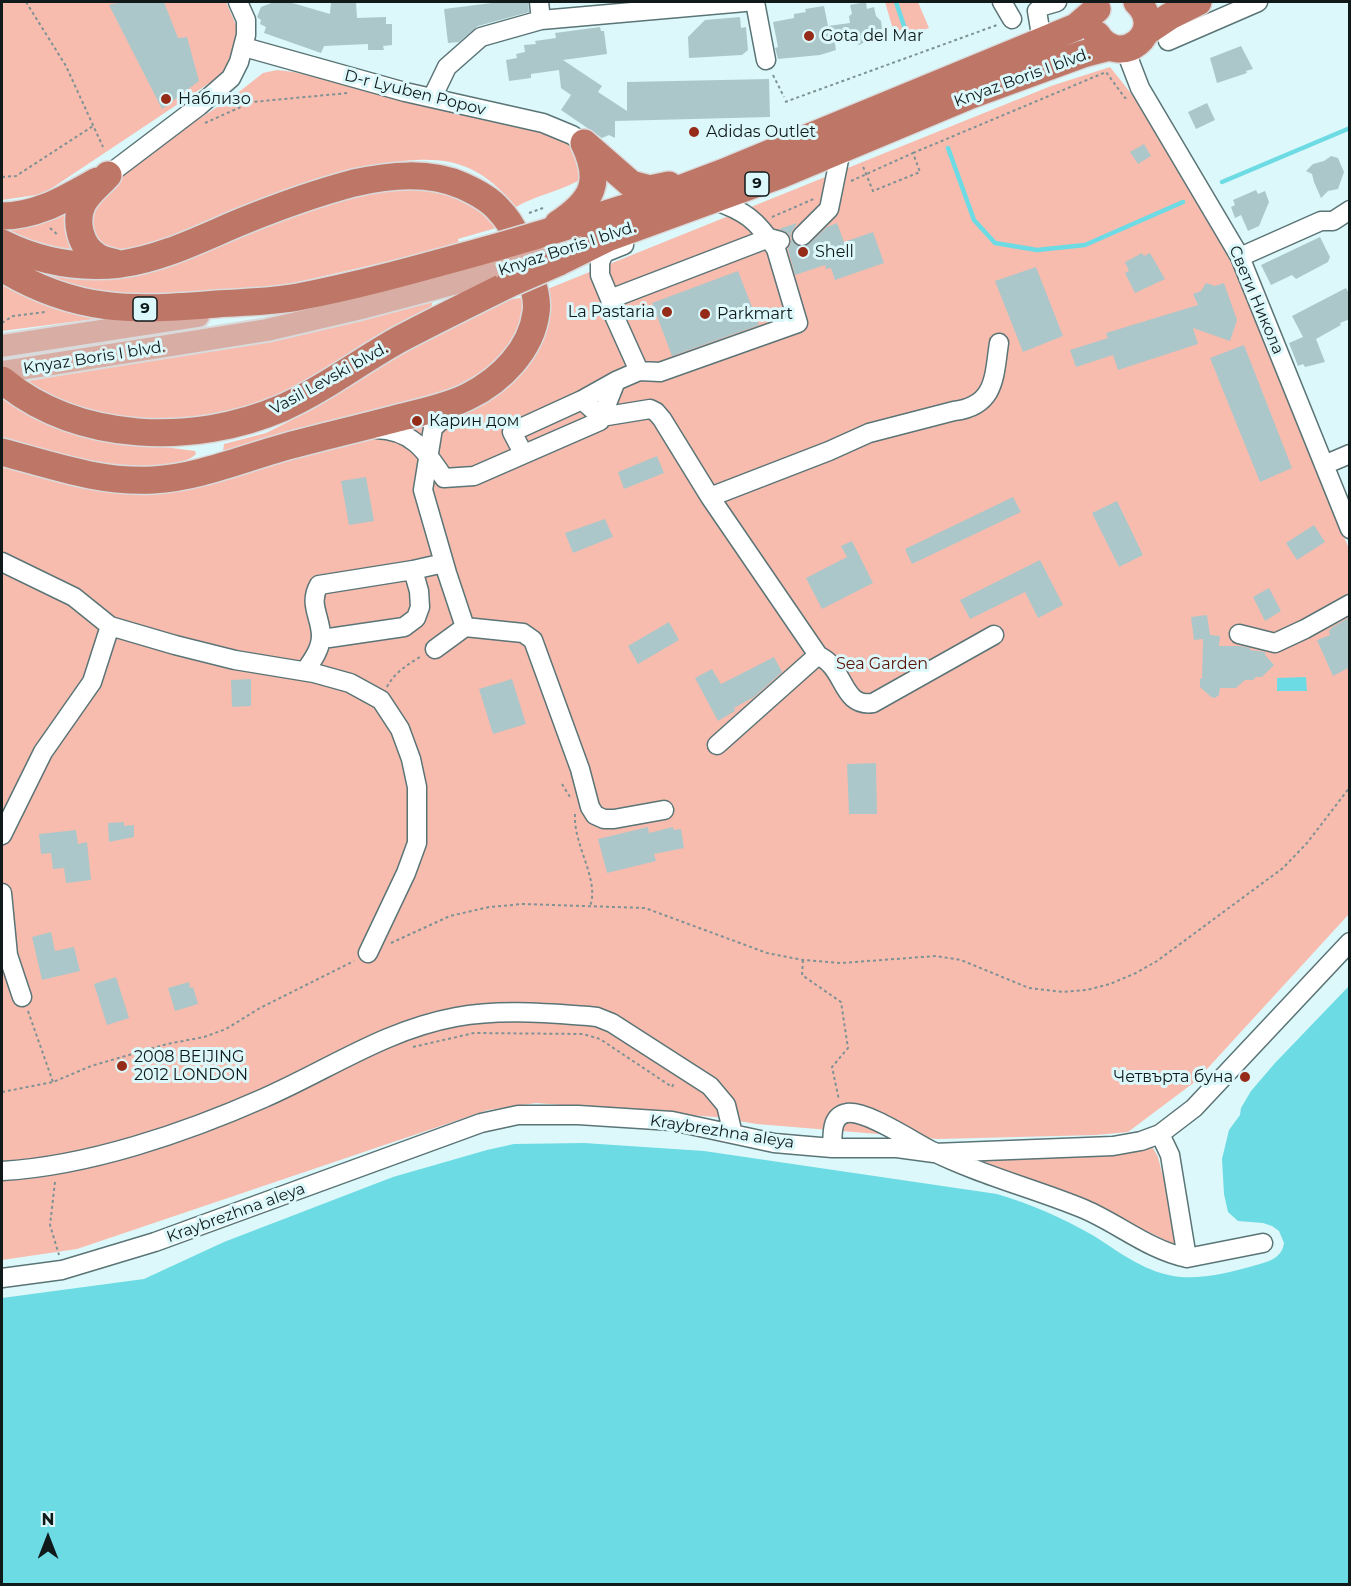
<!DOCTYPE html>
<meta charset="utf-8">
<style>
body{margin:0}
#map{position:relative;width:1351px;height:1586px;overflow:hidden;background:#dcf8fa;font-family:Montserrat,sans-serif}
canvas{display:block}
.frame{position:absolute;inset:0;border:3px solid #101a1b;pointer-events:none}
.north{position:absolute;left:18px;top:1508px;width:60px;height:60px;-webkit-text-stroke:4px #dcf8fa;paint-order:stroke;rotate:0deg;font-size:16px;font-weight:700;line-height:24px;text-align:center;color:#101a1b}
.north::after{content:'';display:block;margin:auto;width:21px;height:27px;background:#101a1b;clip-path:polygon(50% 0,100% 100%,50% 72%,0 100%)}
</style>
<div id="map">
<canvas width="1351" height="1586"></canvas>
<div class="frame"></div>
<div class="north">N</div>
</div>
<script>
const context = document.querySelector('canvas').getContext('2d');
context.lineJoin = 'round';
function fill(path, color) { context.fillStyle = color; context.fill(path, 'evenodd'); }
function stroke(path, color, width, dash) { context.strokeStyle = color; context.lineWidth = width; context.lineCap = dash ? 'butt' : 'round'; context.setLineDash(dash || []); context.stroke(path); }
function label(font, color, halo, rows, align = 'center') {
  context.font = font + ' Montserrat,sans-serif'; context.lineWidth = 6; context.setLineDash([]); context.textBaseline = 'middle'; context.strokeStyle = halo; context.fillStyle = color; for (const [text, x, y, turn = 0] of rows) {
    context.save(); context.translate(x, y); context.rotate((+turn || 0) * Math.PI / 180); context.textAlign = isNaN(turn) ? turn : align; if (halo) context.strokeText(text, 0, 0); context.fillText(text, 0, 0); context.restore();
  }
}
const green = new Path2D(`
 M2 2H226L237 27 229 70 43 194 2 200Z
 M885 2H918L929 28 896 40Z
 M1110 67 1137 101 1229 254 1349 549V914L1196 1081 1128 1132 1096 1135 938 1139 757 1124 715 1117 536 1103 488 1110 77 1249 2 1260V462L97 487 472 403 545 290 1051 86Z
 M277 70 294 72 555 134C583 145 582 152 580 180 560 191 537 195 516 207 473 155 437 155 375 165L171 244 118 256 91 236V202L156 146 230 99 263 73Z
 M441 182 503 226 458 239 459 245 259 291 134 301 42 279 26 263 63 273 325 196Z
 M63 207 90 255 2 238V221Z
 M2 280 102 318 2 331Z
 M530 296 514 350 467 389 225 453 223 451 224 444 266 433 288 422 421 343 488 308 508 300Z
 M433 300 431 308 290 391 266 402 213 419 133 421 91 411 64 401 44 392 28 381 213 350Z
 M2 388 149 445 195 451 196 454C190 460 183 461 175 463 117 477 58 456 2 442Z
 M1153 1148 1158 1157 1178 1236 1176 1245 1093 1206 1042 1184 985 1163 980 1159Z`);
const water = new Path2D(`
 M1306 677 1307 691H1277V678Z
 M1349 986V1584H2V1298L144 1279 224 1242 393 1177 487 1150 514 1144 584 1143 704 1151 997 1194C1031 1204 1063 1218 1094 1236 1121 1253 1147 1274 1181 1277 1204 1279 1231 1272 1253 1266 1267 1262 1282 1259 1284 1243L1279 1231 1272 1226 1263 1223 1238 1221 1228 1212 1224 1194 1222 1159 1229 1130 1240 1115 1241 1108 1251 1091 1275 1063Z`);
const stream = new Path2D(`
 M896 2 907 35
 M948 148 974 220 995 243 1037 250 1085 245 1183 202
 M1222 182 1350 128`);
const building = new Path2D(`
 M122 2H164L178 38 187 37 199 81 162 109 109 5Z
 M274 2H289L330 14 331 2H356L357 18 386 17V24H392V45L383 46 384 50H368V44L324 46 321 53 264 33 266 27 260 24 261 20 257 17 261 7Z
 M500 2H528L529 12 478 26 459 42 448 43 444 9Z
 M866 2 867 9 874 7 876 16 881 21 882 28 879 35 867 37 863 43 859 45 833 31 836 50 820 55 778 59 775 48 778 47 773 22 794 18V14L806 12 805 9 824 6 828 26 850 23 849 16 852 14 850 5Z
 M740 17 741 28 746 27 748 50 742 55 689 58 688 37 705 20Z
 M600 27 601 31H604L607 54 563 60 602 86 598 92 627 111V82L769 79 770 117 615 121V138L609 135 602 138 561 110 571 95 561 88 559 70 531 74V78L509 81 506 60 517 58 516 54 525 52 524 45 536 44 535 41 556 38 555 33Z
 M1241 46 1253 69 1246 71 1247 73 1217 83 1210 58Z
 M1207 103 1215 120 1196 129 1188 112Z
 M1144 144 1151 156 1138 164 1130 152Z
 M1331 156 1338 158 1344 172 1338 189 1328 191 1321 198 1314 182 1312 174 1306 171 1313 164 1324 161Z
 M1256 190 1258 194 1265 191 1269 202 1259 226 1248 231 1241 215 1235 218 1231 207 1235 205 1233 200Z
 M797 223 791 233V238L795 244 800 247 809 244 827 227 837 223 844 242 873 232 884 263 835 280 831 268 826 269 825 265 795 275 788 249 791 243V238L788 233 779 229Z
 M1320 237 1330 257 1328 262 1296 279 1292 275 1271 285 1261 265Z
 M1142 253 1144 256 1150 253 1165 279 1135 293 1125 273 1129 271 1125 262Z
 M1036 267 1063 336 1023 352 995 281Z
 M738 271 759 325 672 356 652 303Z
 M1206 283 1215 286 1224 283 1237 320 1230 341 1193 328 1198 344 1118 370 1113 355 1076 367 1070 350 1108 338 1106 333 1198 305 1193 294 1201 291Z
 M1346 288 1350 295V319L1340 323 1341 325 1316 339 1325 362 1305 367 1303 364 1298 366 1289 343 1303 337 1292 316Z
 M1244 345 1292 468 1260 482 1210 358Z
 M657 456 664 473 624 489 618 472Z
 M366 477 374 521 349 525 341 481Z
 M1013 497 1021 512 912 564 905 549Z
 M1117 501 1143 555 1119 567 1092 513Z
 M605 519 613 537 573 553 565 533Z
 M1314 525 1325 542 1297 560 1286 543Z
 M852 541 873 583 822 609 806 578 847 557 841 546Z
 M1040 560 1063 605 1038 618 1025 592 970 619 960 600Z
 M1269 588 1281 611 1265 621 1253 597Z
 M1207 615 1210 635 1220 636 1219 646H1240L1250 648V650L1265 652V655L1274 665 1262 677H1256L1253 680H1245L1236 688H1220L1219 695 1215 698 1211 697 1200 687V678L1202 679 1203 639 1194 640 1191 617Z
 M1350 617V667L1333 676 1317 640 1330 635 1329 631 1331 629V628Z
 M669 622 679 640 638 664 628 646Z
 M774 657 782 672 754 697 734 708 735 711 718 721 695 678 712 669 721 684Z
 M251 679V706L232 707 231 680Z
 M512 679 526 724 493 734 479 689Z
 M876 763 877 814H849L847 764Z
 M124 822V826L134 825V837L109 842 108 823Z
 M648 827 649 833 673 827 674 830 681 829 684 848 654 854 656 861 607 873 598 839Z
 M76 830 78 844 87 842 91 880 66 883 64 868 53 869 51 853 41 854 39 834Z
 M51 932 55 951 74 947 80 971 42 980 32 937Z
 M116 977 129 1018 107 1025 94 984Z
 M189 982 190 988 193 987 198 1004 175 1011 168 988Z`);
const path = new Path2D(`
 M26 2 66 66 103 147
 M773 75 784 97
 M785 102 997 25
 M205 123 252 102 348 93
 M913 153 1106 72 1125 98 1127 97
 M2 177 16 176 93 126
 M851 181 913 153 920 172 873 191 862 164
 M529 213 543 208
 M772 217 816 198
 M50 228 59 236
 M2 323 13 316 45 312
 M387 687C394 673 407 665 420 657
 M562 784 570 797
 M575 814C573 845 600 880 590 906
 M391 943 450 916 489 907 523 904 645 908 767 953 803 960 841 963 936 956 961 960 1029 988 1063 992 1087 990 1110 984 1136 973 1157 961 1283 868 1307 843 1350 787
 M803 960 802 975 841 1002 848 1048 832 1067 839 1100
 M28 1011 53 1082
 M413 1047 474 1033 583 1034 600 1039 672 1087 674 1083
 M2 1092 53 1082 91 1066 167 1044 204 1037 226 1029 260 1008 354 961
 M55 1182 50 1225 59 1255`);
const minor = new Path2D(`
 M539 2 541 20
 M755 2 766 60
 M1002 2 1012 19
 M1042 41 1037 11 1043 6 1057 2
 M1168 41 1258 2
 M244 47 405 92 543 123 572 135 584 143
 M1125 49 1140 88 1240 257 1350 529
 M432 98 447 67 481 37 541 20 745 2
 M108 175 199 106 231 78 239 62 246 35V20L238 2
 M802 236 829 209 841 150
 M624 245 604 253 600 262V275L610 299 612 311 639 371
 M1240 257 1321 221H1333L1350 210
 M610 299 769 238 780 241
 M582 400 601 417 650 409 656 412 662 419 710 497 818 655C822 658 827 660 830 664 845 679 846 707 873 703L994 635
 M376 429C412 430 425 450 444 478L474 476 600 421 616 381 639 371 660 372 798 323 776 249C757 220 745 211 713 200
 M523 453 512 432 582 400 616 381
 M1324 465 1350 454
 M710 497 829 451 869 433 954 411C996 406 994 376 999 343
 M2 562 74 597 110 626 175 645 235 660 314 673 350 683 381 700 400 729 411 759 417 787V843L406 873 368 953
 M465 627 523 633 533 640 580 769 590 807 595 815 604 819H614L664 810
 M1239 634 1275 643 1305 629 1350 604
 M321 636 329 638 404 627 416 618 420 607 419 591 413 570
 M435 649 465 627 447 573 423 490 433 428 458 405
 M305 671C312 661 321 649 321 636 321 617 308 604 319 585L413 570 444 563
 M717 745 818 655
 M2 835 43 752 92 682 110 626
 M2 893 8 955 22 997
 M832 1148C833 1135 830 1116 847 1113 867 1110 915 1143 934 1152 980 1175 1036 1189 1084 1209 1119 1224 1149 1250 1187 1258L1170 1155 1160 1134
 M2 1171C88 1166 185 1133 264 1098 328 1070 385 1030 456 1017 499 1009 545 1013 588 1016L597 1017 612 1023 710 1086 726 1105 733 1134
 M1187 1258 1263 1243
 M2 1278 62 1270 155 1242 481 1123 518 1115H578L672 1121 774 1143 832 1148H897L934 1153 1113 1146 1141 1141 1160 1134 1194 1108 1350 942`);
const major = new Path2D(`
 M2 346 198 316
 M2 372 267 330 361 308 505 270`);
const highway = new Path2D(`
 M1146 32 1170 16 1198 2
 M1097 35C1120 70 1168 32 1137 2
 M584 143 631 184 650 189 669 185
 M108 175C100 184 89 192 83 203 74 221 80 247 98 257 103 260 110 261 116 263
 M2 216C38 216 66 198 97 181
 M558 224C592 201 603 183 584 143
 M548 232 648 201 722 173 1076 27 1097 9
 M2 243C40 262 78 269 121 264 164 258 204 237 243 221 280 206 316 193 354 183 390 175 429 171 463 186 476 192 490 199 499 210 517 228 523 253 530 276 534 288 538 300 536 313 531 350 501 380 469 396 448 407 421 412 398 418 364 427 330 435 296 444 248 456 203 477 153 480 101 483 51 465 2 452
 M557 263 610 237 780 175 971 95 1083 54 1110 47
 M2 268C76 313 133 311 217 304 244 302 272 302 298 297 366 284 431 265 497 247
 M2 380C78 443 194 446 282 408 323 390 360 361 400 339 436 320 473 302 509 284`);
const majorBridge = new Path2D(`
 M505 270 540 259`);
const highwayBridge = new Path2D(`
 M497 247 548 232
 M509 284 557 263`);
const markers = [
 [809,36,6,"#952b19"],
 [166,99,6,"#952b19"],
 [694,132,6,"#952b19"],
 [803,252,6,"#952b19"],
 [667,312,6,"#952b19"],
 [705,314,6,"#952b19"],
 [417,421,6,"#952b19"],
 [122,1066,6,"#952b19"],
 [1245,1077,6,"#952b19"]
];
const shields = [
 [757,184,24],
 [145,309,24]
];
const shieldNames = [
 ["9",757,184],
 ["9",145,309]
];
const poiNames = [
 ["Gota del Mar",821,36],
 ["Наблизо",178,99],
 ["Adidas Outlet",706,132],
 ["Shell",815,252],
 ["La Pastaria",655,312,"right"],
 ["Parkmart",717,314],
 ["Карин дом",429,421],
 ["2008 BEIJING",134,1057],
 ["2012 LONDON",134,1075],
 ["Четвърта буна",1233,1077,"right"]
];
const streetNames = [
 ["Knyaz Boris I blvd.",1022,78,-20],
 ["D-r Lyuben Popov",415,93,14],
 ["Knyaz Boris I blvd.",567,249,-18],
 ["Свети Никола",1256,300,67],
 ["Knyaz Boris I blvd.",94,358,-9],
 ["Vasil Levski blvd.",329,379,-29],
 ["Kraybrezhna aleya",722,1132,9],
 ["Kraybrezhna aleya",236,1213,-20]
];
const parkNames = [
 ["Sea Garden",882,664]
];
fill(green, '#f8bcaf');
fill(water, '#6ddbe3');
stroke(stream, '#6ddbe3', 4.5);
fill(building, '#acc7c9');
stroke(minor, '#5b7476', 21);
stroke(major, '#d9dadb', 26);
stroke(highway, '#d9dadb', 30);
stroke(path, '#7e9294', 2, [3, 3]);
stroke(minor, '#fff', 18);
stroke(major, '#d8ada4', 22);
stroke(highway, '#be7667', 27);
stroke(majorBridge, '#d9dadb', 26, []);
stroke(highwayBridge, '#d9dadb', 30, []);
stroke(majorBridge, '#d8ada4', 22);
stroke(highwayBridge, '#be7667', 27);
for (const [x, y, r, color] of markers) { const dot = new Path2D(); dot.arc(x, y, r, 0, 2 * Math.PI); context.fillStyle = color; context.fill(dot); stroke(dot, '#dcf8fa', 2); }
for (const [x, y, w] of shields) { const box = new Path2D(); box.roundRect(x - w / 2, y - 12, w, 24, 4.5); context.fillStyle = '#dcf8fa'; context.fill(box); stroke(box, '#101a1b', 1.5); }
label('bold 15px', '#101a1b', null, shieldNames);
label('16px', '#101a1b', '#dcf8fa', poiNames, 'left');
label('16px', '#101a1b', '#dcf8fa', streetNames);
label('16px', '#5b1408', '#dcf8fa', parkNames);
</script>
